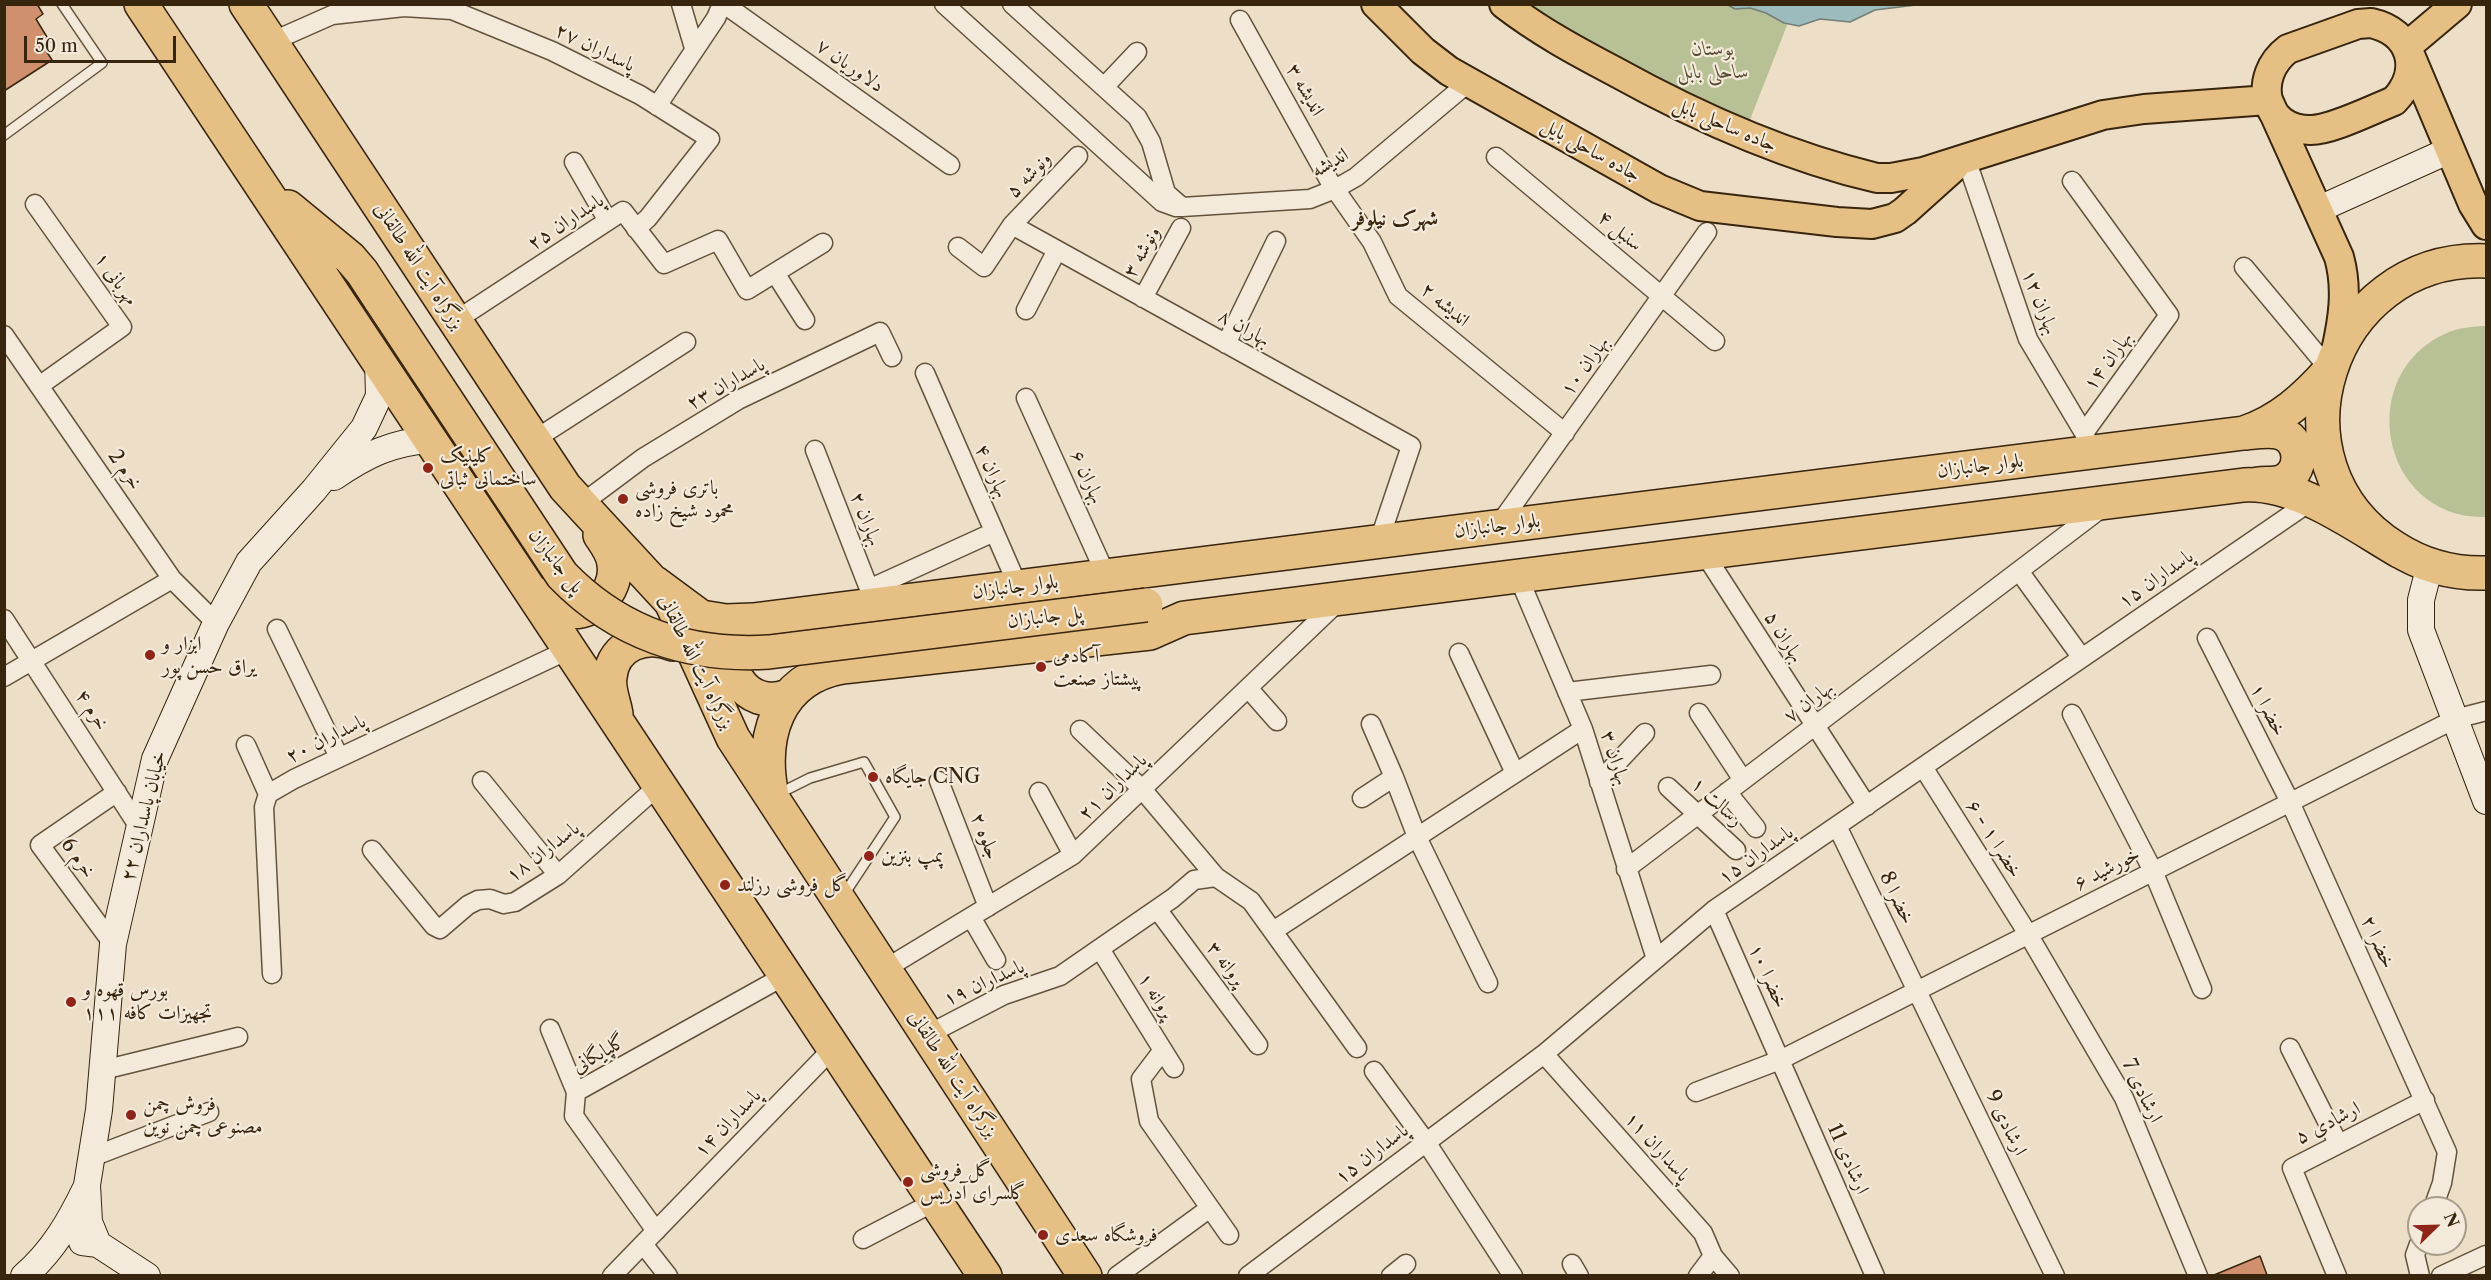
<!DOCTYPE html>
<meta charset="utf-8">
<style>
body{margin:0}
#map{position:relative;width:2491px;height:1280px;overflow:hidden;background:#eddec7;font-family:"Libre Caslon Text",serif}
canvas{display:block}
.frame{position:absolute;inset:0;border:6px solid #37250e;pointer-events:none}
.north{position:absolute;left:2407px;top:1196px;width:60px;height:60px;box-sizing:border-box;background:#f3eadb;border:2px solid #a89b89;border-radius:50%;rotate:67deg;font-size:16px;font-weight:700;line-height:24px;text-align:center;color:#37250e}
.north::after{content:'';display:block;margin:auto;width:21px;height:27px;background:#8f2418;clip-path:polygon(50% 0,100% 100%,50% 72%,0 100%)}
.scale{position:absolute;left:24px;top:36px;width:152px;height:27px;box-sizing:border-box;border:3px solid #37250e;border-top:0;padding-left:8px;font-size:18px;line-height:21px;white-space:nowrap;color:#37250e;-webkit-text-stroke:4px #f3eadb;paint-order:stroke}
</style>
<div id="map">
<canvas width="2491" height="1280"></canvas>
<div class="frame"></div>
<div class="north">N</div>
<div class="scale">50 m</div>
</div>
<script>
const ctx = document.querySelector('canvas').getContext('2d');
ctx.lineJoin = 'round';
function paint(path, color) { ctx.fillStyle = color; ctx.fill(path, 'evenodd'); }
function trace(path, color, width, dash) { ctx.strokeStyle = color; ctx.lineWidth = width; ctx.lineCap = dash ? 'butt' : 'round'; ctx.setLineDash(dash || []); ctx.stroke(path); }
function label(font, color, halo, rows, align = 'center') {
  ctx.font = font + ' "Libre Caslon Text",Amiri,serif'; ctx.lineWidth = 4.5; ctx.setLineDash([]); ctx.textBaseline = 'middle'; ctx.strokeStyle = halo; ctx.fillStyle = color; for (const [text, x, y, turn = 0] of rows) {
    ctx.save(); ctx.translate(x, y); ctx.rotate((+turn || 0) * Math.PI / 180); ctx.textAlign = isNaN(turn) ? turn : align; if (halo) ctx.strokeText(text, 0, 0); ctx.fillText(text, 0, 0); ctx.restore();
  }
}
paint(new Path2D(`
 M1504 5H1795L1744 135Z
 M2481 326H2486V517C2380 520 2352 372 2449 332 2459 328 2471 327 2481 326Z`), '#b8c196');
const water = new Path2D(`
 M1728 5H1916L1875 10 1850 22 1820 19 1799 26 1784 23 1766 13 1750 8 1735 9Z`);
paint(water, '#9bbbbd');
trace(water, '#737f77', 1.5);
const building = new Path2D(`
 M4 4H37L43 14 36 19 50 42 43 46 52 60 4 91Z
 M2260 1256 2267 1275H2214Z`);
paint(building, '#d0906d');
trace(building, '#37250e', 1.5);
const lane = new Path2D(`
 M4 135 102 63 62 4
 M778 794 810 778 864 762 895 817 843 896`);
const street = new Path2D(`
 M681 4 694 48
 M724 4 950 165
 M944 4 1162 202 1176 207H1182L1166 193 1151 142 1137 117 1012 4
 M1240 20 1330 182 1372 242 1398 296 1565 433
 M271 42 332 15 404 7 452 10 552 51 640 95 710 139 648 218 636 229
 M1104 87 1137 52
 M657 106 716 18 722 4
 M1496 157 1715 341
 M1966 159 2028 339 2084 433 2092 452
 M574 162 608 221
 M2072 181 2169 315 2084 433
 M35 204 122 327 39 386
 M1182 207 1310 199 1335 189 1356 177 1469 82
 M1012 225 1078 156
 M958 247 984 267 1012 225 1411 446 1379 541
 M2244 267 2330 370
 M775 273 805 320
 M1143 298 1181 228
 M1026 310 1057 250
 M455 321 623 211 664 264 718 240 747 290 823 243
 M4 335 172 579 216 623
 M1226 344 1276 241
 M925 373 1018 586
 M1026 398 1106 575
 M534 440 686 342
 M815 450 875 604
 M580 505 643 458 738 400 880 332 892 357
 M1498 526 1707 232
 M1704 553 1867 806
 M2019 571 2082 658
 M1518 576 1583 729 1656 959
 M869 589 994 532
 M4 619 139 827
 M277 629 339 757
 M2207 638 2290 802 2447 1152 2442 1183 2433 1208
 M1459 653 1515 773
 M4 677 172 579
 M1248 688 1277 721
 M1567 692 1711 675
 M1699 713 1743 780
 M2072 714 2153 871 2202 989
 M1371 724 1394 777
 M1080 730 1142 789 1216 877
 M246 745 268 794
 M1923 767 2028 934 2124 1098 2198 1276
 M482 781 558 875
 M939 781 988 907
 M1599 782 1645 733
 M1668 787 1736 850
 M1039 792 1073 855
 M1727 792 1756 828
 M1362 798 1394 777 1417 837 1488 983
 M1837 826 2055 1276
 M372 850 434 926 440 929 468 905 478 900 490 899 504 904 515 902 558 875 648 795 663 788
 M1626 869 2103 507
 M1157 909 1258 1045
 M1714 910 1875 1276
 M971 917 996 960
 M1273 931 1583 729
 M113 944 40 845 117 792
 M1100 949 1174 1068
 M885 969 1073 855 1340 600
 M272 974 264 807 268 794 294 779 568 650
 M550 1029 576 1092
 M927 1035 1004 995 1060 976 1173 898 1194 880 1216 877 1251 901 1357 1048
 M2290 1048 2338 1143
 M1163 1050 1141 1079 1149 1121 1229 1235
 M1544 1054 1703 1233 1713 1256 1698 1276
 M103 1070 238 1037
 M1374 1071 1426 1142 1513 1276
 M1696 1092 1780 1060 2455 719 2486 711
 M92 1157 209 1112
 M656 1231 574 1116 576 1092 786 975
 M863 1239 936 1201
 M643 1244 668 1276
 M2419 1244 2415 1255 2420 1276
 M1713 1256 1730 1276
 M1572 1264 1579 1276
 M612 1276 834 1047
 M1117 1276 1210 1208
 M1248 1276 1544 1054 1714 910 2311 501
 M1391 1276 1406 1264
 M2337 1276 2292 1168 2425 1100
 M2441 1276 2486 1255`);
const secondary = new Path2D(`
 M2317 210 2450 150
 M334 477C366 455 392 442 431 440
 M2430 565 2421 600V630L2486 801
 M82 1242 98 1244 147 1276
 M98 1244 89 1222 87 1185 99 1110 113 944 155 759 216 623 249 562 314 490 364 428 379 396 378 360
 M24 1276C53 1251 70 1221 86 1188`);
const primary = new Path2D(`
 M1376 4 1423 51 1449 71 1659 189 1700 206 1837 222 1872 224 1895 218 1905 211 1954 167
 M1504 4C1539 31 1576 51 1614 71 1697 117 1784 156 1877 178H1891L1923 172 2103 115 2144 109 2268 100 2339 257C2348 289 2343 320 2336 351
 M2371 23C2412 32 2423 71 2394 101 2373 109 2332 130 2311 130 2263 131 2252 76 2288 49L2358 24Z
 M2406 47 2457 4
 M2410 55 2473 204 2486 225`);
const highway = new Path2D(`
 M141 4 985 1276
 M246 4 565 487 671 602 733 738 1085 1276
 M288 207 350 258 362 272 381 301
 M2486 261C2328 255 2260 463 2395 548 2423 566 2454 574 2486 573
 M2246 433C2256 432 2268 430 2278 432 2303 438 2305 473 2281 482 2274 484 2265 483 2258 484
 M655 583 701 617 726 621 753 620 2244 433C2280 421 2305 398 2330 370
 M534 593C542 600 550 607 561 610 590 619 618 593 614 564 613 553 606 544 600 535
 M742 628C713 661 746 713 788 696
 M616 714C614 702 608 689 610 677 613 644 646 633 673 644
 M772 796C760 738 776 679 842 667L1150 633 1184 618 2244 485C2298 482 2356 526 2401 552`);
trace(lane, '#64533c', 12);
trace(street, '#64533c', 21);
trace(secondary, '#37250e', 28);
trace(primary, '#37250e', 32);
trace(highway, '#37250e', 36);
trace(lane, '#f3eadb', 9);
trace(street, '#f3eadb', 18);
trace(secondary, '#f3eadb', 26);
trace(primary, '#e6bf84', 28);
trace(highway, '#e6bf84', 33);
const highwayBridge = new Path2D(`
 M381 301 562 575C618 633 689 657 769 652L1146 605`);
trace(highwayBridge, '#37250e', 36, []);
trace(highwayBridge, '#e6bf84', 33);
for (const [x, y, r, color] of [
 [428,468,6,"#8f2418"],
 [623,499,6,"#8f2418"],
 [150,655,6,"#8f2418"],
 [1041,667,6,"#8f2418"],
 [873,777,6,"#8f2418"],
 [869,856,6,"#8f2418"],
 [725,885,6,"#8f2418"],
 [71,1002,6,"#8f2418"],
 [131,1115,6,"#8f2418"],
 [908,1182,6,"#8f2418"],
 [1043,1235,6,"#8f2418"]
]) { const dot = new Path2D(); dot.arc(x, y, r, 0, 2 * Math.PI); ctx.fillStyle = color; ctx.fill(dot); trace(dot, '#f3eadb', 2); }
label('20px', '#37250e', '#f3eadb', [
 ["پاسداران ۲۷",595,48,26],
 ["دلاوریان ۷",850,66,35],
 ["اندیشه ۳",1305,90,61],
 ["جاده ساحلی بابل",1725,125,23],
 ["جاده ساحلی بایل",1591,150,29],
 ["اندیشه",1330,163,-30],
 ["ونوشه ۵",1029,175,-46],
 ["پاسداران ۲۵",566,222,-33],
 ["سنبل ۴",1620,231,40],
 ["ونوشه ۳",1142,252,-61],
 ["بزرگراه آیت الله طالقانی",419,266,57],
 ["مهربانی ۱",116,279,55],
 ["بهاران ۱۲",2040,302,69],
 ["اندیشه ۲",1445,305,40],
 ["بهاران ۸",1244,328,29],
 ["بهاران ۱۴",2108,361,-54],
 ["بهاران ۱۰",1585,366,-55],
 ["پاسداران ۲۳",726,384,-29],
 ["بلوار جانبازان",1980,466,-7],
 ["خرم 2",125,470,55],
 ["بهاران ۴",992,471,66],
 ["بهاران ۶",1087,477,66],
 ["بهاران ۲",866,519,69],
 ["بلوار جانبازان",1497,526,-7],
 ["پل جانبازان",556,561,52],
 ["پاسداران ۱۵",2156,579,-35],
 ["بلوار جانبازان",1015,587,-7],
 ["پل جانبازان",1045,617,-7],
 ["بهاران ۵",1784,637,58],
 ["بزرگراه آیت الله طالقانی",696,662,64],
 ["بهاران ۷",1809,702,-37],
 ["خرم ۴",92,710,57],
 ["خضرا ۱",2268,710,63],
 ["پاسداران ۲۰",326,739,-26],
 ["بهاران ۳",1615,758,73],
 ["پاسداران ۲۱",1113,787,-44],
 ["رسالت ۱",1717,802,43],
 ["خیابان پاسداران ۲۲",144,816,-76],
 ["جلوه ۲",985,836,69],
 ["خضرا ۱ - ۶",1994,839,58],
 ["پاسداران ۱۸",543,852,-37],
 ["پاسداران ۱۵",1756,855,-35],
 ["خرم 6",78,858,54],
 ["خورشید ۶",2107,869,-27],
 ["خضرا 8",1897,898,64],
 ["خضرا ۲",2378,942,66],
 ["پروانه ۳",1226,964,53],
 ["خضرا ۱۰",1768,976,66],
 ["پاسداران ۱۹",984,983,-24],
 ["پروانه ۱",1156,996,58],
 ["گلپایگانی",599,1054,-30],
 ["بزرگراه آیت الله طالقانی",953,1074,57],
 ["ارشادی 7",2142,1091,64],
 ["پاسداران ۱۴",728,1123,-46],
 ["ارشادی 9",2006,1123,64],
 ["ارشادی ۵",2328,1123,-27],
 ["پاسداران ١١",1657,1147,48],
 ["پاسداران ۱۵",1372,1154,-37],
 ["ارشادی 11",1848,1159,66]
]);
label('italic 20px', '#574c30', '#f3eadb', [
 ["بوستان",1713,49],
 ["ساحلی بابل",1713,72]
]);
label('20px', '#37250e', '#f3eadb', [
 ["کلینیک",440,456],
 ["ساختمانی ثباتی",440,479],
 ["باتری فروشی",635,488],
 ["محمود شیخ زاده",635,511],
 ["ابزار و",162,644],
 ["یراق حسن پور",162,667],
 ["آکادمی",1053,656],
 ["پیشتاز صنعت",1053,679],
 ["جایگاه CNG",885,777],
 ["پمپ بنزین",881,856],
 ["گل فروشی رزلند",737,885],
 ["بورس قهوه و",83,990],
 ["تجهیزات کافه ۱۱۱",83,1013],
 ["فروش چمن",143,1104],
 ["مصنوعی چمن نوین",143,1127],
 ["گل فروشی",920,1170],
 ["گلسرای آدریس",920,1193],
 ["فروشگاه سعدی",1055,1235]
], 'left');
label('bold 21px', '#37250e', '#f3eadb', [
 ["شهرک نیلوفر",1395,219]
]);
</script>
